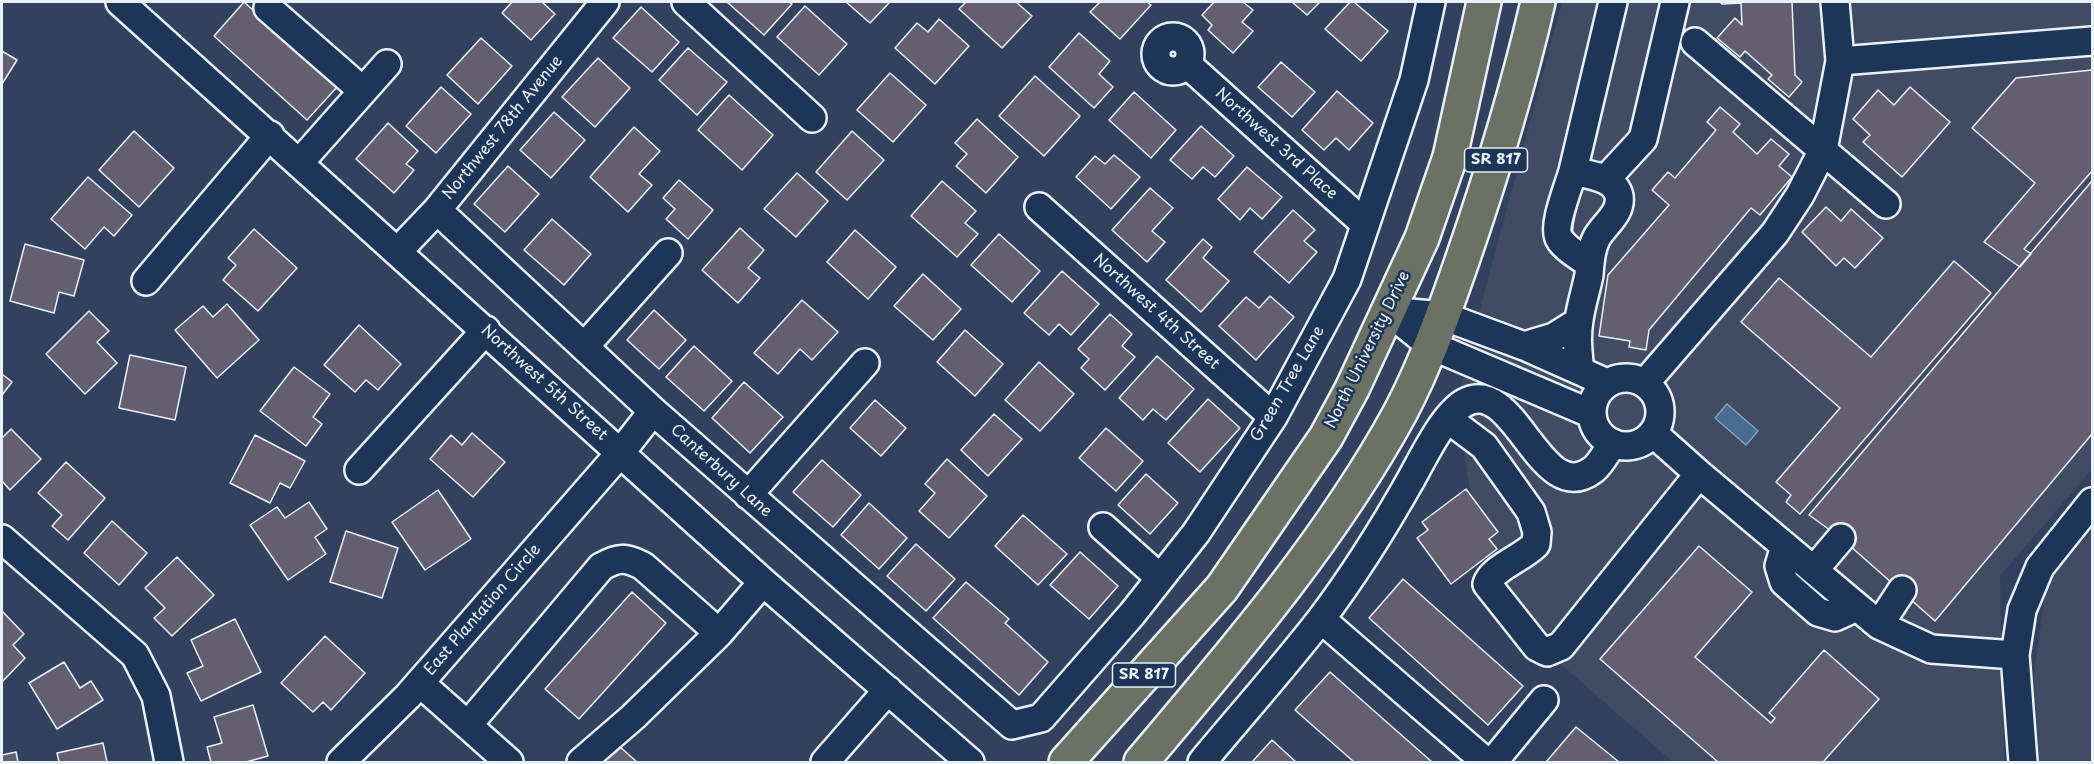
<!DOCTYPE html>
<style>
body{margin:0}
#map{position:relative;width:2094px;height:764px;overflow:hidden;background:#32425e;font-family:"Playpen Sans",sans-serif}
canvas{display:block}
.frame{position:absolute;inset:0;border:3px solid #e8f1f8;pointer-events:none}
</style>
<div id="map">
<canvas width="2094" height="764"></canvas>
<div class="frame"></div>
</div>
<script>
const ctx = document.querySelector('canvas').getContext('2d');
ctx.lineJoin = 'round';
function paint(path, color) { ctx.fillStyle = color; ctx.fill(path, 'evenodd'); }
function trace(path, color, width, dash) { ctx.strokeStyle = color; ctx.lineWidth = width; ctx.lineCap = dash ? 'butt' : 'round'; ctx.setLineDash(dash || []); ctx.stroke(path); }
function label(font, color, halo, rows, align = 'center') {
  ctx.font = font + ' "Playpen Sans",sans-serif'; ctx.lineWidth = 5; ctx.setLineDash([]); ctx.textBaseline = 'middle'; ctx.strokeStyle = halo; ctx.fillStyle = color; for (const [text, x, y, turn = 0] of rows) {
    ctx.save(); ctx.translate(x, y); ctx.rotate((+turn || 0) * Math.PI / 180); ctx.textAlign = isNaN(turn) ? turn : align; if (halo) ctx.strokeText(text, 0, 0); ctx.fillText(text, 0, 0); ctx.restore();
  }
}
paint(new Path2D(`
 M1562 2H2092V469L2000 576 2004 762H1673L1486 599 1457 404 1475 328Z
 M2092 531V762H2039L2034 675 2046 584Z`), '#414b63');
const water = new Path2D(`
 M1727 404 1758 431 1746 445 1715 418Z`);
paint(water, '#496b90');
trace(water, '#89a1ba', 1.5);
const building = new Path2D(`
 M244 2 338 86 307 120 214 36Z
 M512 2H542L555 14 531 40 502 13Z
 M727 2H789L792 4 764 35Z
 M846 2H890L870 23Z
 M966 2H1016L1032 16 1002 48 959 9Z
 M1100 2H1147L1151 5 1120 39 1090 12Z
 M1214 2H1243L1253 10 1242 22 1253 31 1233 53 1208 30 1212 25 1202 15Z
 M1292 2H1320L1307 15Z
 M1350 2H1354L1388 31 1361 61 1325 29Z
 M1720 2H1792L1795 75 1802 82 1789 97 1768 79 1772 75 1745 51 1740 57 1717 38 1735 18 1742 25 1741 3 1722 4Z
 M805 6 847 44 819 75 777 37Z
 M641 7 679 42 652 72 613 38Z
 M939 19 969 46 935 84 895 48 917 23 928 32Z
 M1079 33 1110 61 1099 74 1113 87 1094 108 1049 67Z
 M481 38 512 66 478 104 447 75Z
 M688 48 727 82 697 115 659 80Z
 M2 51 17 60 2 84Z
 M598 58 630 88 595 127 562 97Z
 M1281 62 1315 92 1292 117 1258 87Z
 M2092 70V171L2024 249 2031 254 2020 267 1984 242 2035 183 1972 128 2016 78Z
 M890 73 926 105 893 142 857 110Z
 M1035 76 1080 116 1044 156 999 116Z
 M441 87 471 114 436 153 406 126Z
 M1910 87 1950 122 1902 177 1863 142 1870 135 1853 119 1878 90 1894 105Z
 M1337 91 1373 123 1349 150 1336 138 1324 150 1302 130Z
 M1134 92 1176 130 1151 158 1109 120Z
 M729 95 773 135 742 170 698 130Z
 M1720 107 1740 124 1733 132 1757 154 1771 139 1789 154 1779 166 1792 177 1760 215 1751 208 1649 330 1646 350 1629 347 1630 341 1599 336 1608 275 1669 205 1652 190 1668 172 1675 178 1716 130 1707 122Z
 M554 112 585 140 551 178 520 150Z
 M977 119 1018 157 986 193 956 166 967 154 955 143Z
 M388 123 418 151 406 164 414 170 394 193 356 159Z
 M1201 126 1234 156 1215 177 1203 167 1192 179 1170 160Z
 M634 127 660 151 639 174 652 185 628 212 590 177Z
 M134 131 174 168 139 207 99 170Z
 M852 131 884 160 847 200 816 172Z
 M1114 155 1140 177 1111 209 1076 177 1095 156 1105 164Z
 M508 166 539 194 505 232 474 204Z
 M1247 167 1282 197 1262 219 1250 208 1240 220 1218 199Z
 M797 173 828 201 796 237 764 209Z
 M88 177 132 215 114 236 104 227 85 249 51 219Z
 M679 180 713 210 688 239 666 219 675 209 663 198Z
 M942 181 976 211 965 223 978 234 957 257 911 216Z
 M2092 181V434L1935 621 1841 538 1809 515Z
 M1150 188 1173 208 1152 231 1165 242 1147 262 1112 230Z
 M1826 207 1841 221 1851 209 1883 238 1855 268 1844 258 1836 266 1802 232Z
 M1293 210 1315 230 1304 241 1317 252 1289 283 1254 252Z
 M552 219 591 254 564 285 524 250Z
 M740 228 764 250 748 268 760 278 738 303 702 270Z
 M254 229 297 268 258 311 223 280 236 265 228 258Z
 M855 230 896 267 868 299 827 262Z
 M999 234 1040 271 1012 302 971 265Z
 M1203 239 1212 247 1203 258 1229 281 1201 312 1166 280Z
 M25 244 84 260 74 296 59 292 54 313 10 301Z
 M1954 261 1991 293 1800 514 1786 502 1791 495 1776 482 1840 408 1741 322 1779 278 1871 357Z
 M1062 271 1099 304 1071 335 1059 324 1049 335 1024 313Z
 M923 274 961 309 933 340 894 306Z
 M1270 296 1294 317 1256 360 1219 326 1246 297 1259 308Z
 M802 300 838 332 812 360 800 349 778 374 754 353Z
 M227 304 259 340 217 378 175 330 203 306 213 317Z
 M654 310 686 340 659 369 627 340Z
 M89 311 109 331 97 342 117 363 85 394 46 354Z
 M1110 314 1132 334 1122 346 1135 357 1105 390 1081 368 1089 359 1078 349Z
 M359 325 401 364 378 390 366 380 355 392 324 365Z
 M965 330 1003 364 975 396 937 362Z
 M694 346 732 381 704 411 666 377Z
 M130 355 186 367 175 420 119 408Z
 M1157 356 1194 389 1166 420 1153 409 1143 420 1119 398Z
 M1039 362 1074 394 1040 431 1005 400Z
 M294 367 330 394 313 417 322 424 306 446 260 411Z
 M2 374 12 382 2 395Z
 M744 382 783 417 750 453 712 418Z
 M1208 399 1240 428 1200 472 1168 443Z
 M875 400 906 428 881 456 850 428Z
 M994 414 1022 439 988 476 961 450Z
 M1106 428 1143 461 1116 491 1079 458Z
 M11 429 41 459 10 490 2 481V438Z
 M472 433 505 462 473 497 430 459 451 435 462 445Z
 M255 435 305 461 290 488 280 483 270 503 230 483Z
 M947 459 987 496 949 538 919 511 935 493 925 484Z
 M822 460 861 495 833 527 793 492Z
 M66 462 105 498 68 540 52 526 62 515 38 493Z
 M1146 474 1178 503 1150 534 1118 505Z
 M1466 489 1498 532 1489 539 1497 549 1451 584 1417 538 1428 530 1422 522Z
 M438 490 471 539 425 570 392 522Z
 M309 502 327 529 315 537 326 554 288 580 250 525 277 507 285 518Z
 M869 503 907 538 879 569 841 535Z
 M1023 515 1067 554 1038 585 995 546Z
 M112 521 147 553 119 585 84 553Z
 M346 531 398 548 382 598 330 582Z
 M916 544 955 579 926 611 887 576Z
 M1699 546 1752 592 1695 657 1771 723 1775 718 1769 713 1824 650 1879 699 1823 762H1718L1600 659Z
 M1080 552 1118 586 1089 619 1050 585Z
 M177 557 214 595 172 636 154 618 165 608 145 588Z
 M1403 579 1523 686 1488 725 1369 618Z
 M966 582 1009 619 1005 623 1048 662 1019 695 933 618Z
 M632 592 666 623 579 719 545 689Z
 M2 611 24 634 13 645 25 658 2 682Z
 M235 619 261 672 201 701 187 673 203 666 191 640Z
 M325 636 365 673 331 710 323 702 313 712 281 683Z
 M64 662 80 688 91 681 103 700 57 729 29 683Z
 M1330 672 1432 762H1354L1295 710Z
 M253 705 268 756 246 762H211L207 747 222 743 214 717Z
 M1576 727 1619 762H1546Z
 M1272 740 1296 762H1252Z
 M103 743 107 762H59L57 753Z
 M619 746 637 762H604Z
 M16 752 18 762H2V755Z`);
paint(building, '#635f70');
trace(building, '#e8f1f8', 1.5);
const minor = new Path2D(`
 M120 2 763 582 970 762
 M686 2 812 118
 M268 8 363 91
 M1156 54a17 17 0 1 1 34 0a17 17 0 1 1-34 0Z
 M1695 42 1886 204
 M1840 61 2092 41
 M1187 64 1365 224
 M300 162 387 64
 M1573 171 1613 2
 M1606 179 1643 139 1675 2
 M1039 207 1273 417
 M437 210 653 411 1012 725 1041 718 1132 614 1196 533 1273 417 1347 279 1414 80 1431 2
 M397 252 437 210 605 2
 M146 281 270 135
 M1388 311 1443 316 1524 346 1607 383
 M1388 311 1430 345 1592 414
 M1524 346 1554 337 1578 322
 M584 347 668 253
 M1580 371C1578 354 1576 337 1579 320 1581 305 1586 290 1589 275 1590 263 1590 251 1596 239 1603 225 1622 214 1619 196 1615 177 1589 175 1573 171 1569 186 1551 228 1560 240 1567 250 1580 257 1590 264
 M1592 412a34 34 0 1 1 68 0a34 34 0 1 1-68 0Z
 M1645 383 1775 233 1800 195 1823 150 1840 61 1835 2
 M1448 419 1484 446 1531 512 1537 532 1536 544C1523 558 1492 568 1487 584L1537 647 1547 652 1561 646 1699 474
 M1653 433 1699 474 1879 625 1931 649 2015 655
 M359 470 486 330
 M748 495 865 363
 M1103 527 1160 578
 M2 539 135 655 156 696 169 762
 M1785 546 1779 566 1784 582 1818 612 1835 617 1857 607
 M1814 570 1841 538
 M1321 619 1486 762
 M1879 625 1902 590
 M420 683 509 762
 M468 725 601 567C618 557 625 557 643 566L719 633
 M341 762 408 696 621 452 653 411
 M581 762 633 717 719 633 763 582
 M825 762 888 690
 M1202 762C1241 715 1283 668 1321 619 1354 575 1383 529 1410 481 1422 460 1443 415 1464 403 1516 374 1540 511 1594 469 1602 462 1607 451 1613 443
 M1493 762 1544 700
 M2023 762 2015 655 2022 610 2040 567 2092 502`);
const major = new Path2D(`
 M1066 762 1222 588 1326 437 1352 389 1422 238 1450 157 1484 2
 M1141 762C1234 652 1330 541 1400 413 1426 364 1445 310 1463 258 1492 174 1518 88 1538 2`);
trace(minor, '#e8f1f8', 32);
trace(major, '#e8f1f8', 38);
trace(minor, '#1d3557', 27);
trace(major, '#6b7165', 33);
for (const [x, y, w] of [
 [1496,160,63],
 [1144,675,63]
]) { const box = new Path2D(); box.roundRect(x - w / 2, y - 12, w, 24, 4.5); ctx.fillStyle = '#1d3557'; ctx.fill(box); trace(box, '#e8f1f8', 1.5); }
label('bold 15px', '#e8f1f8', null, [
 ["SR 817",1496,160],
 ["SR 817",1144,675]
]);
label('16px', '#e8f1f8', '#1d3557', [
 ["Northwest 78th Avenue",503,128,-51],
 ["Northwest 3rd Place",1276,144,42],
 ["Northwest 4th Street",1156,312,42],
 ["North University Drive",1368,350,-64],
 ["Northwest 5th Street",544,383,42],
 ["Green Tree Lane",1288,384,-60],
 ["Canterbury Lane",721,471,42],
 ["East Plantation Circle",483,610,-49]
]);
</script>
